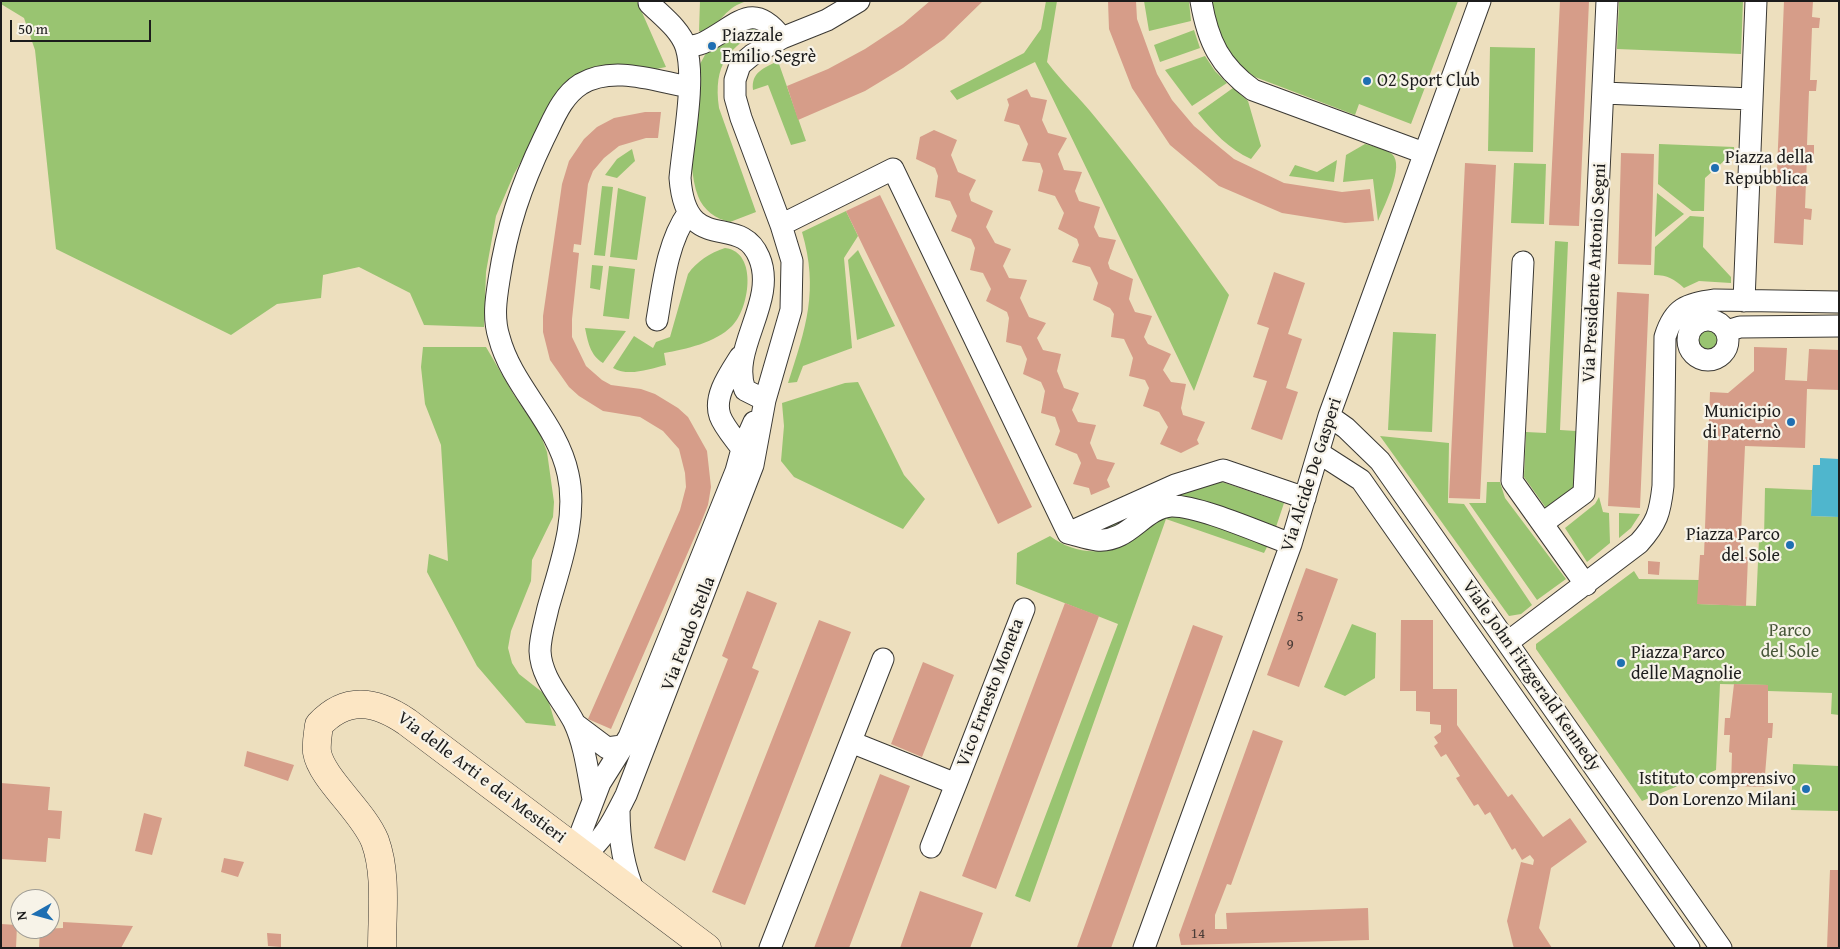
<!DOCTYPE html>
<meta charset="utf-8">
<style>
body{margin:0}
#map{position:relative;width:1840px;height:949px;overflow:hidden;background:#eddfbe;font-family:"Gentium Book Plus",serif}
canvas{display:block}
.frame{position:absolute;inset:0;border:2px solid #1c1c1c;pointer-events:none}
.north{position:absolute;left:10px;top:889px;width:50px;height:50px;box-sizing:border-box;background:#f7f3e8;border:1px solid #9f9d96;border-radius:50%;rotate:263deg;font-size:14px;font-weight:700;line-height:20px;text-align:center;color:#1c1c1c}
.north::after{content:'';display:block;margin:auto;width:18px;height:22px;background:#1f6fb2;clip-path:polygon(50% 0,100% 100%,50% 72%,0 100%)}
.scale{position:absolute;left:10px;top:20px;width:141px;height:22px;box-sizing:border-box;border:2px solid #1c1c1c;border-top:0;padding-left:6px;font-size:15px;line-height:18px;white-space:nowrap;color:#1c1c1c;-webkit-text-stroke:4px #f7f3e8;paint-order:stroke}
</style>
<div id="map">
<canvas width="1840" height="949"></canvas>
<div class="frame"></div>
<div class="north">N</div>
<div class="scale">50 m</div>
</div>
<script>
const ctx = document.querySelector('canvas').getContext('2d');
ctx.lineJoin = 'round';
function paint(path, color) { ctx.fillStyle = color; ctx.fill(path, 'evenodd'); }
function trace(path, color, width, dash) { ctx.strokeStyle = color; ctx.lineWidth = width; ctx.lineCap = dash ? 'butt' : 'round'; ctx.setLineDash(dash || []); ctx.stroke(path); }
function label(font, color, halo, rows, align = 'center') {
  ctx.font = font + ' "Gentium Book Plus",serif'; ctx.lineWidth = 4.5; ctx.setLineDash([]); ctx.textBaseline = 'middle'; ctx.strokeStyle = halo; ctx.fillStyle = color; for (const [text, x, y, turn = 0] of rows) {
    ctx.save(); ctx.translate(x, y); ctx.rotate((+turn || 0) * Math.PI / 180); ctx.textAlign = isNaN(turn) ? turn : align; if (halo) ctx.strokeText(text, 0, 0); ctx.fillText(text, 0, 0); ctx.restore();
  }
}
paint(new Path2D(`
 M1 1H637L666 67 562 88 514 174 496 216 486 272 484 327 424 325 410 293 359 267 323 275 321 298 277 304 231 335 56 249 35 50 24 18 1 4Z
 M700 1H748C725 6 722 24 703 32L699 31Z
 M1046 1H1057L1047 62C1062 82 1080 98 1095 117 1142 174 1186 234 1229 295L1194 391 1035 62 957 100 950 91 1024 53 1041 29Z
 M1144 1H1189L1191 21 1149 31Z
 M1210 1H1458L1411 124 1359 104 1355 115 1255 77C1223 56 1218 37 1210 1Z
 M1619 1H1743L1741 54 1617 49Z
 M743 22 765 27C728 48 713 64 719 108L756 212 730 222C716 219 703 210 698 196 685 161 694 101 700 64L706 53Z
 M1194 30 1200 48 1160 62 1154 45Z
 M1490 47 1535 48 1533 152 1488 151Z
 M1205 56 1215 71 1227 83 1192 106 1165 70Z
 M778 61 806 141 791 145 768 85 753 90C751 72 764 68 778 61Z
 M1233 88 1248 101 1261 146 1251 159C1229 149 1213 132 1198 113Z
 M1365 144C1373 146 1386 149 1392 154 1405 166 1384 206 1378 221L1373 179 1343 182 1346 155Z
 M1659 144 1734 147V152L1705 178 1704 211H1692L1658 184Z
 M632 149 635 161 617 178 605 175 617 159Z
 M1337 160 1334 182 1289 176 1295 165 1317 172Z
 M1514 163 1546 164 1544 224 1511 223Z
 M602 186 613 187 605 256 594 255Z
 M618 188 646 197 637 260 610 257Z
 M1657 193 1684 214 1655 237Z
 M846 211 858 236 844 258 852 348 803 366 797 382 788 383C806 328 819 290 802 232Z
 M1690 216 1704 217 1703 247 1731 277V283L1699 281 1684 288C1674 279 1668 275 1654 275L1655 247Z
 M1555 241 1568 242 1560 430 1576 431 1573 489 1546 508 1524 477 1526 432 1546 433Z
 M725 248C759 252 749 310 732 326 715 343 686 349 664 353L666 365C649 369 629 377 613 368L634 336 653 348 656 342 670 337 688 274C697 261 710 253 725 248Z
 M858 250 895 326 857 340 848 260Z
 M592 265 603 266 600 290 590 288Z
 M609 266 635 269 629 319 603 316Z
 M585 328 626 331 603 363C590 355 588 342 585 328Z
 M1697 340a12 12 0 1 1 24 0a12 12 0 1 1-24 0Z
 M1393 332 1436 334 1432 432 1388 430Z
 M423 347H486L514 395 540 433 547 452 554 502 553 517 532 560 531 581 511 631 508 648 512 663 519 674 547 696 556 726 526 723 477 666 427 572 429 554 448 561 441 445 425 404 421 367Z
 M858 382 904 475 925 499 903 529 794 477 781 461 784 426 782 403 845 383Z
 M1380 436 1449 443 1448 503 1464 504 1532 605 1521 614 1509 616Z
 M1208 481 1222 482 1284 503 1275 530 1204 506 1109 532 1098 533 1111 518Z
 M1487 482H1500L1505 498 1566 579 1537 600 1469 503H1486Z
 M1765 488 1812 490 1811 516 1839 517V715L1831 714 1832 693 1768 691V685L1720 684 1716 770 1642 801 1536 649V644L1634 571 1639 579 1699 580 1698 604 1756 606 1759 539H1764Z
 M1599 497 1603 512 1609 513 1610 543 1587 562 1565 528 1595 504Z
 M1175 512 1269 543 1264 553 1166 519 1030 902 1015 896 1118 624 1016 584 1017 553 1050 536C1074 554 1104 557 1129 540 1135 535 1140 528 1147 525 1156 520 1166 516 1175 512Z
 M1619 513 1640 514 1631 528 1619 538Z
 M1352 624 1376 633 1375 678 1345 696 1324 687Z
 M1793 764 1839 766V811L1791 810Z`), '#99c471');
paint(new Path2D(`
 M1820 458 1839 459V517L1811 516 1813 465H1820Z`), '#4fb6cd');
paint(new Path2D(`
 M930 1H983L944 39 903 68 865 91 798 120 787 86 828 69 865 49 903 24Z
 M1108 1H1136L1137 19 1157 74 1172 100 1194 126 1212 141 1234 159 1284 183 1342 192 1370 189 1374 221 1345 223 1282 213 1219 186 1170 145 1132 88 1109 29Z
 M1560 1H1589L1579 226 1549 225Z
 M1784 1H1813L1812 17 1820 18 1819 28H1812L1810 80H1817L1816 91H1809L1807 145H1814V157L1807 156 1805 208 1812 209 1811 220 1804 219 1803 245 1774 243Z
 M1027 89 1031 97 1047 100 1042 120 1048 133 1067 138 1058 154 1064 170 1082 172 1075 191 1079 201 1100 207 1094 227 1099 237 1116 240 1108 263 1110 269 1133 279 1129 299 1135 312 1152 316 1144 337 1148 344 1171 354 1163 370 1171 382 1186 384 1181 408 1183 415 1205 422 1197 440 1199 444 1181 453 1160 444 1168 427 1159 412 1143 406 1149 388 1145 380 1129 376 1133 358 1124 339 1111 337 1114 314 1110 308 1093 300 1098 283 1090 267 1072 262 1079 245 1077 239 1058 229 1064 213 1055 196 1038 191 1043 171 1040 163 1022 161 1028 144 1019 125 1004 121 1009 105 1007 99Z
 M645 112H661L658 138H646L619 146 604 158 593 171 588 184 581 245 574 244 573 252 579 253 572 319V337L586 366 602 380 611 385 641 389 655 394 678 408 688 417 707 451 711 487 708 505 702 520 611 729 588 719 680 510 686 487 685 473 679 449 663 431 640 417 603 411 579 396 569 387 550 360 543 332V316L562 184 569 161 584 139 597 127 614 118Z
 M934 130 957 140 951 155 958 172 976 180 969 194 971 201 993 211 986 227 995 243 1011 249 1003 266 1009 278 1027 280 1020 298 1029 317 1046 323 1037 338 1043 350 1061 354 1057 371 1064 388 1079 393 1072 410 1078 422 1096 425 1090 443 1097 459 1115 463 1107 480 1110 487 1091 495 1089 488 1073 484 1081 463 1077 454 1055 445 1060 431 1055 417 1041 413 1045 391 1041 382 1023 374 1027 359 1021 346 1006 342 1009 318 1007 312 986 301 991 289 983 273 970 270 975 248 971 239 951 231 957 216 950 201 935 197 938 176 935 168 916 159 920 137Z
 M1621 153 1654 154 1651 265 1618 264Z
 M1465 163 1496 165 1480 499 1449 498Z
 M880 195 1032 507 998 524 846 211Z
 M1274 272 1305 283 1288 334 1302 339 1286 388 1298 392 1282 440 1251 429 1267 381 1253 377 1269 328 1257 324Z
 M1617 292 1649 294 1640 508 1608 506Z
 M1754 347 1787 348 1785 380 1807 381 1809 349 1839 350V390L1807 389 1805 448 1745 446 1740 557H1748L1746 606 1697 604 1700 555H1704L1710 392 1728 393 1754 371Z
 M1648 561 1660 562 1659 575 1648 574Z
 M1306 568 1338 579 1299 687 1267 675Z
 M747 591 777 603 752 668 759 671 685 861 654 848 728 659 722 656Z
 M1065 603 1099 616 996 889 962 876Z
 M819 620 851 632 745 905 712 892Z
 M1401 620H1433V689H1457V725L1508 797 1512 794 1543 837 1570 818 1587 842 1551 868 1539 928 1552 948H1514L1513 945 1507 921 1521 862 1533 865 1534 860 1530 855 1522 860 1515 848 1512 850 1490 812 1485 815 1478 804 1474 806 1456 778 1460 776 1446 754 1441 757 1434 746 1438 743 1434 737 1441 732V725L1430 724V712L1416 711V691H1400Z
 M1193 625 1223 636 1111 948H1079L1077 947Z
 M923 662 954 675 922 757 891 744Z
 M1734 684 1768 685V723H1773L1772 738H1768L1764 787 1731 786 1732 753 1729 752 1730 735H1724L1725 718H1730Z
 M1253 730 1283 741 1231 885 1227 884 1215 915V929H1227L1226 913 1368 908 1369 940 1181 945 1179 935Z
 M247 751 294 765 288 781 244 766Z
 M880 774 910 786 849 948H814Z
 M1 783 50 787 48 810 62 811 60 839 48 838 46 862 1 859Z
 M144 813 162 818 152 855 135 851Z
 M224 858 244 862 238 877 221 872Z
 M1830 870H1839V948H1827Z
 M920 891 983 913 970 948H900Z
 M63 922 133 926 121 948H39L40 929 63 928Z
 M1 924 17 925 16 948H1Z
 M267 933 281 934V947L268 946Z`), '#d69d89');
const street = new Path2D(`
 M1201 1C1208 42 1220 66 1253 90L1424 153
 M649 3C662 16 680 29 686 47 696 79 683 143 680 178 686 258 740 211 759 257 778 301 729 349 745 390L765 400
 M686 47C692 46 700 45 705 42 739 24 753 0 782 38
 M1603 93 1752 99
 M781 225 893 169 1068 533C1077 535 1087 539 1097 540 1129 543 1143 508 1171 506 1198 505 1263 534 1291 544
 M1523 262 1512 481 1586 585
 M1744 301 1756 1
 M1688 340a20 20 0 1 1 40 0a20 20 0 1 1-40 0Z
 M657 320C663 285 667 243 688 213
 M1727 331 1740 327 1839 326
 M740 357C730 373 713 396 720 416 724 427 735 439 742 449
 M1329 416 1346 428 1380 461 1721 948
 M1319 453 1361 480 1689 948
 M1543 523 1584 493 1607 1
 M1068 533 1175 485 1223 470 1305 498
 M1508 642 1639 543C1657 523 1660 513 1663 486L1665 337C1674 308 1686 304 1715 300L1839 302
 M575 724 607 748 622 746
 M851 742 956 784 1024 609
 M593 799C588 774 585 745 574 722 562 699 541 678 540 651 540 637 545 622 548 608 560 565 578 518 568 474 557 422 512 387 499 337 493 318 496 299 499 280 507 227 521 186 544 138 554 118 562 96 581 84 613 65 655 81 689 87
 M619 810C619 840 623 866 635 894
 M931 847 956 784
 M575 848 600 783 629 737 736 471 742 449 754 422
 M584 855C605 839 614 818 626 795L753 465 765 400 791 310 792 261 781 225 741 118 735 97V80L740 65 752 55 782 38 827 20 859 1
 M770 948 883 659
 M1144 948 1291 544 1329 416 1480 1`);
const secondary = new Path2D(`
 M382 948C382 913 387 874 375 841 363 811 321 778 317 752 316 742 318 734 319 725 347 695 376 701 407 722L707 948`);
trace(street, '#3b3934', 23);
trace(secondary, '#3b3934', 29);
trace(street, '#fff', 21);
trace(secondary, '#fce6c4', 28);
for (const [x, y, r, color] of [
 [712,46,5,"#1f6fb2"],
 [1367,81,5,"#1f6fb2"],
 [1715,168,5,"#1f6fb2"],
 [1791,422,5,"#1f6fb2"],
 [1790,545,5,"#1f6fb2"],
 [1621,663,5,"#1f6fb2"],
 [1806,789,5,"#1f6fb2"]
]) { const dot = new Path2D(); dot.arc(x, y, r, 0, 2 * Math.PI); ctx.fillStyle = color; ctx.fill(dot); trace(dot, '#f7f3e8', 2); }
label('15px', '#4a3c37', null, [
 ["5",1300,617],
 ["9",1290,645],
 ["14",1198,934]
]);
label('18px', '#1c1c1c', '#f7f3e8', [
 ["Piazzale",722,36],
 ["Emilio Segrè",722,57],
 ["O2 Sport Club",1377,81],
 ["Piazza della",1725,158],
 ["Repubblica",1725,179],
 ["Municipio",1781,412,"right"],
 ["di Paternò",1781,433,"right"],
 ["Piazza Parco",1780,535,"right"],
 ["del Sole",1780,556,"right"],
 ["Piazza Parco",1631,653],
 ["delle Magnolie",1631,674],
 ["Istituto comprensivo",1796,779,"right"],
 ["Don Lorenzo Milani",1796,800,"right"]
], 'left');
label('18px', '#1c1c1c', '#f7f3e8', [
 ["Via Presidente Antonio Segni",1595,273,-87],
 ["Via Alcide De Gasperi",1312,475,-72],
 ["Via Feudo Stella",689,634,-69],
 ["Viale John Fitzgerald Kennedy",1531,676,55],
 ["Vico Ernesto Moneta",991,693,-69],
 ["Via delle Arti e dei Mestieri",481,778,37]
]);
label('18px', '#48573a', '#f7f3e8', [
 ["Parco",1790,631],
 ["del Sole",1790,652]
]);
</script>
